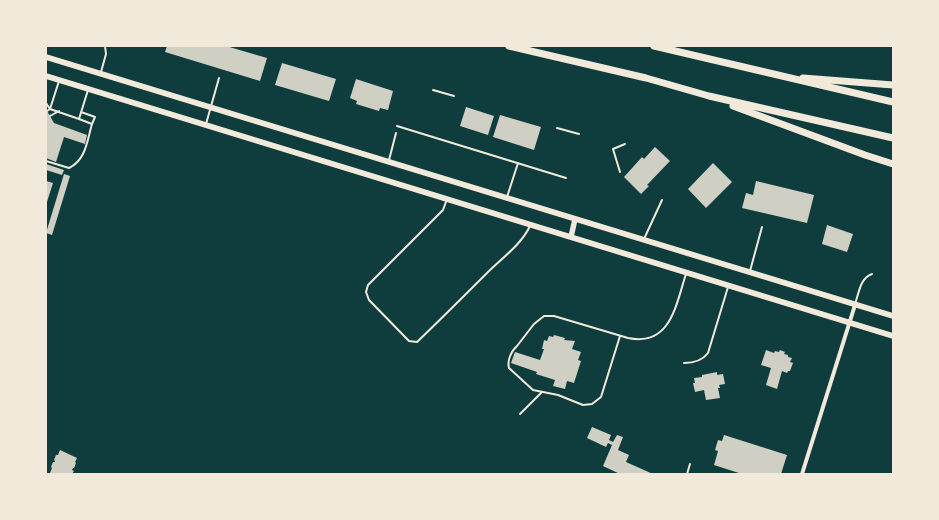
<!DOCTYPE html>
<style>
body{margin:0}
#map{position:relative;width:939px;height:520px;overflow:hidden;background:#0f3d3e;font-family:"Source Serif 4",serif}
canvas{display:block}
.frame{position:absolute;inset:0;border:47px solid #f1e9da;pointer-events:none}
</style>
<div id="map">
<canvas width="939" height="520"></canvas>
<div class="frame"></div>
</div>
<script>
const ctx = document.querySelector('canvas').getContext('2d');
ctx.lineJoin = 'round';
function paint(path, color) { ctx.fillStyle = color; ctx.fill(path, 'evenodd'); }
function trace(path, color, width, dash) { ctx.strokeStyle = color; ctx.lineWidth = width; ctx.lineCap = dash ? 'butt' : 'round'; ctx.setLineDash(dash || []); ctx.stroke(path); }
paint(new Path2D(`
 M167 46H226L267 58 260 81 165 52Z
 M282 63 336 79 329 101 275 85Z
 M356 79 393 91 388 110 380 108 379 111 356 104 357 101 350 98Z
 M466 107 494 116 488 135 460 126Z
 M46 109 54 123 87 135 85 144 64 137 56 162 46 158 47 127Z
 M500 115 541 127 534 150 493 137Z
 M655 147 670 161 647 185 649 186 641 194 624 177 642 157 644 159Z
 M713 163 732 182 706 208 688 189Z
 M46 164 64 170 62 175 46 170Z
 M64 174 70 176 52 235 46 233Z
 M46 181 53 183 46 205Z
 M756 181 814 195 807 223 742 208 746 193 753 195Z
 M827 225 853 234 847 252 822 244Z
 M554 335 565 338 564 340 575 341 572 349 581 352 578 360 581 361 574 383 567 381 565 389 553 386 555 380 536 374 537 372 511 363 515 352 540 360 544 349H542L544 340 547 341 549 336 553 337Z
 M766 350 774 353 775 351 779 352 780 350 785 352 784 354 788 355V357L792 358 790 362 793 363 790 371H788L787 373 782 371 777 389 766 385 771 368 761 365Z
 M717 372V375L723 374 725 384 719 385 720 388H718L720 398 706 400 704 390 695 392 693 383H695L694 378 702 377V375Z
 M592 427 611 435 609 440 613 442 617 435 623 437 618 450 629 455 626 462 653 474H620L603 466 612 445 608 443 606 447 587 438Z
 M724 435 787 455 781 474H742L714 465 718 451 715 450 718 440 722 441Z
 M60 450 77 458 75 462 76 463 74 468H73L72 470 74 471 72 474H53L50 473 52 468 51 467 53 462H55V461L54 460 56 455H58Z`), '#cfcfc3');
trace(new Path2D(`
 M101 72 106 54 105 46
 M59 81 50 109 79 119
 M433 90 454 96
 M46 103 50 109 47 111
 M81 112 95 117 92 124
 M50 116 59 111
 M206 124 219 78
 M397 126 566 178
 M557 128 579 134
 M389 160 396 133
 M46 161 69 168C86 160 87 141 92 124L79 119 88 90
 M620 172 613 149 625 144
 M507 197 518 163
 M447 199 443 210 368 285 366 292 369 300 409 341 417 342C441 319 464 296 487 273 502 258 521 245 530 226
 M644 239 662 200
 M750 271 762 227
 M855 304C859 293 860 278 872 274
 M620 336 601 397 592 404 583 405 558 395 533 390 509 368C507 361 511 351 517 346L534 324 544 316H554L628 338C671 347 676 304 686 274
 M684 363C694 363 702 361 708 353L728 287
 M520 414 541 393
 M46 438V437
 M687 474 690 464`), '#f1e9da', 2);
trace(new Path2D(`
 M802 474 855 305`), '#f1e9da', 4);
trace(new Path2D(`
 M46 57 893 316
 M46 76 893 336
 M571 237 575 219`), '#f1e9da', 5.5);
trace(new Path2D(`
 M509 46 646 78 709 96 893 138
 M654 46 893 102
 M803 78 893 85
 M733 106 865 155 893 164`), '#f1e9da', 7);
</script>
